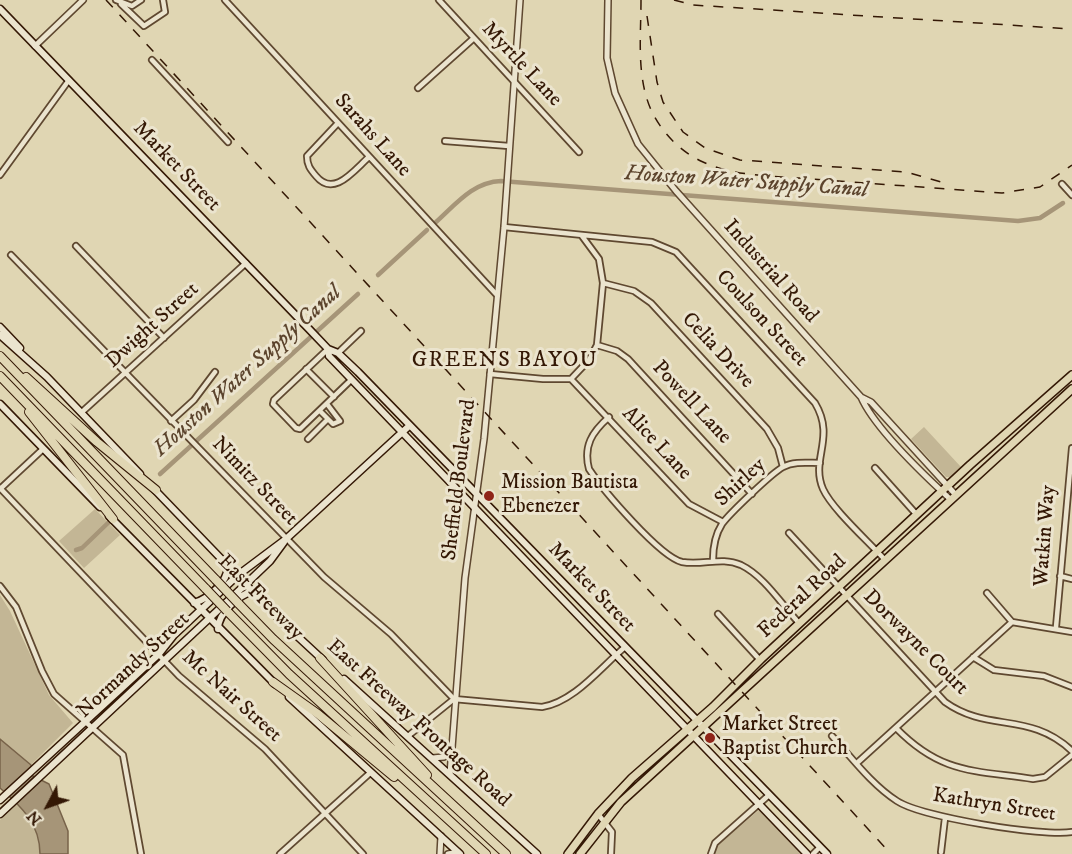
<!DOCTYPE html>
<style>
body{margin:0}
#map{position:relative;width:1072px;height:854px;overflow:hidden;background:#e0d6b3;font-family:"IM FELL DW Pica",serif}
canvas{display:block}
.north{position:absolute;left:18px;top:776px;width:60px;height:60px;-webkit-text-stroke:4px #ebe4ce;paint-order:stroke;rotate:229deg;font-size:16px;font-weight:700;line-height:24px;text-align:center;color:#341805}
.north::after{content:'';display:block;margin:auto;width:21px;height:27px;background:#341805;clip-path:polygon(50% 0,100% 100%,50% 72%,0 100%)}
</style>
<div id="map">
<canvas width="1072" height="854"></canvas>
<div class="north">N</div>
</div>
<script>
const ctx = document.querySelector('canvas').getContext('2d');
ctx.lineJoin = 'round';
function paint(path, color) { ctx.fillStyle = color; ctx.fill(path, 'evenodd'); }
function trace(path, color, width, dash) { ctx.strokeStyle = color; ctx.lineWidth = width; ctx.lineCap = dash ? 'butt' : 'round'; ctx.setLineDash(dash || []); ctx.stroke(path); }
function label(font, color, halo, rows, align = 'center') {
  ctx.font = font + ' "IM FELL DW Pica",serif'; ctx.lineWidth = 6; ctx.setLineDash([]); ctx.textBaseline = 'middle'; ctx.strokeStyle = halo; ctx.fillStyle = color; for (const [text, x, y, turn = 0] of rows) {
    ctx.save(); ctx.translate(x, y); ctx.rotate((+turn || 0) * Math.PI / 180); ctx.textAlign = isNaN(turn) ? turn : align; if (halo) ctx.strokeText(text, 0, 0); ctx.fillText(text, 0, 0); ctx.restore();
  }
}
paint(new Path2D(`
 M924 427 961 467 950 477H946L911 439Z
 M95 509 120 535 84 568 59 541Z
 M0 595 10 611 49 695 73 723 31 765 0 739Z
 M17 804 35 821 47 854H0V820Z
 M759 810 801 854H714L718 845Z`), '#c3b695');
const water = new Path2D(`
 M0 739 31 765V775L49 784 68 831V854H40C40 824 22 807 0 788Z`);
paint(water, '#a69578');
trace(water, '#78634a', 1.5);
trace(new Path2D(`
 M436 222C456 204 473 182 501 181L1018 221 1040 218 1063 203
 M378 275 427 230
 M160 474 358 294
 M76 550 82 548 109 522`), '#a69578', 4.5);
const minor = new Path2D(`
 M116 0 132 6 141 0
 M225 0 496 294
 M439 0 579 152
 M121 4 144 26 165 12 163 0
 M152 60 228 142
 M418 88 474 38
 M338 123 307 156C307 165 310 169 316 176 334 198 354 170 369 157
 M445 141 509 146
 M0 175 69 80
 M1062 184 1072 195
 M504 227 652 242 676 252 815 403C836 438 810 459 823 489 832 509 869 542 885 560
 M76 246 164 338
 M11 255 324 577 391 634 454 699
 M603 283 634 291 651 303 767 429 778 448 783 467
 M597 345 617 351 628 359 752 494
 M328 349 274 400 273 404 296 428 300 429 351 380
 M338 353 361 331
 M306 369 334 397
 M490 374 543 379H571L589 360 597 345 603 283 599 259 582 236
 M571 379 689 504 723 522
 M320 411 333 424 340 421 327 404
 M82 412 246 263
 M609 417C592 432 583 446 589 469 603 490 660 557 682 562 703 566 721 556 741 565 764 576 782 605 799 623
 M171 421 194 400 215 372
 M308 439 328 419
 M875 468 917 515
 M0 488 179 676 265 749 363 854
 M0 489 43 449
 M789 533 945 702C988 733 1030 711 1072 751
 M713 560C713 548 715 535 722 524 729 514 772 473 783 467 794 461 808 463 820 463
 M1060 576 1072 579
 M0 586 16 607 42 671 54 694 123 755 141 854
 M987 593 1012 622 1072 632
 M718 614 760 660
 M1056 627 1072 448
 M973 657 994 670 1044 676 1072 687
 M454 699 542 707C574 702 600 668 625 647
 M896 728C941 774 973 770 1033 779L1045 777 1072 755
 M408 736 454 699
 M832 736C852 758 872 785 897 801 921 817 1043 837 1072 832
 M857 763 1012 622
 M598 814 612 832 611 854
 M941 852 945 818
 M280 854 370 773
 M711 854 715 843 769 795
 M813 854 820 847`);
const tertiary = new Path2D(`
 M608 0 607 58 615 93 638 144 676 191 861 397C874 427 925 476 950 499
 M35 46 83 0
 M861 397 871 402 955 494
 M432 758 444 757 450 749
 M450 774 465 578 484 439 504 227 520 0
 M440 854 441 836
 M448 854 458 852`);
const secondary = new Path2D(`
 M0 9 308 328 328 349 329 356 807 854
 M0 327 20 348
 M0 335 47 377 140 474
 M328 349 338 353 358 372 827 854
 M0 404 100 507
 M153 488 282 622 323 660
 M109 516 275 684
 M194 603C208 599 231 580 227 564
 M218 629C218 613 239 595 253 591
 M344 679 537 854
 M289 697 460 854
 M0 800 159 654 174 635 238 575 286 539 409 426
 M0 814 246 584 270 561 284 542`);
const primary = new Path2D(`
 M568 854 598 814 632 778 713 707 761 659 970 465 1072 375
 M580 854 621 802 1072 389`);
const motorway = new Path2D(`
 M0 356 216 580
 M0 376 206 589
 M26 377 97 442 156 490
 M29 412 113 519
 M238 603 273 639 506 854
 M227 611 289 674 486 854
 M320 658 427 775
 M273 682 318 714 394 777`);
trace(minor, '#5f4830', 8);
trace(tertiary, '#5f4830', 8);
trace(secondary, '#341805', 9);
trace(primary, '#341805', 10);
trace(motorway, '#341805', 10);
trace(minor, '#ebe4ce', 4.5);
trace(tertiary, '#ebe4ce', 5);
trace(secondary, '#ebe4ce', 6);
trace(primary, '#e0d6b3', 7);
trace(motorway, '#e0d6b3', 8);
trace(new Path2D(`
 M106 0 891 854
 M641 0C641 37 636 78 652 112 663 134 681 152 703 162 736 177 776 176 811 179 875 184 938 188 1002 193L1040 187 1072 165
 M674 0 693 5 1072 29
 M647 16 657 82 663 102 683 132 705 148 740 160 906 172 948 184`), '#341805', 1.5, [10, 10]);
const motorwayBridge = new Path2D(`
 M216 580 238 603
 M206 589 227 611`);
trace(motorwayBridge, '#341805', 10, []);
trace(motorwayBridge, '#e0d6b3', 8);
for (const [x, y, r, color] of [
 [489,496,6,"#8f2418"],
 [710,738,6,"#8f2418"]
]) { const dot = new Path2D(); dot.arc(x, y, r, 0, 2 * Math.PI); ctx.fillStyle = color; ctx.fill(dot); trace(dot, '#ebe4ce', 2); }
label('21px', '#341805', '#ebe4ce', [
 ["Myrtle Lane",521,65,47],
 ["Sarahs Lane",372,136,48],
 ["Market Street",176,167,46],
 ["Industrial Road",770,272,48],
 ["Coulson Street",761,319,47],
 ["Dwight Street",153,326,-42],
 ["Celia Drive",717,351,47],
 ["Powell Lane",691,403,47],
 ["Alice Lane",656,444,47],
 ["Sheffield Boulevard",460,480,-83],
 ["Nimitz Street",254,482,46],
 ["Shirley",741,483,-43],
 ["Watkin Way",1046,536,-86],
 ["Market Street",591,588,46],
 ["Federal Road",803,597,-43],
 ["East Freeway",260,598,45],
 ["Dorwayne Court",915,643,45],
 ["Normandy Street",134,666,-43],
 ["Mc Nair Street",231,697,42],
 ["East Freeway Frontage Road",418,724,42],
 ["Kathryn Street",994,806,9]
]);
label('21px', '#341805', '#ebe4ce', [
 ["Mission Bautista",501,484],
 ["Ebenezer",501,508],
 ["Market Street",722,726],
 ["Baptist Church",722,750]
], 'left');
label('italic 22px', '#5c442d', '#ebe4ce', [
 ["Houston Water Supply Canal",746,183,4],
 ["Houston Water Supply Canal",248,372,-42]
]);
ctx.letterSpacing = '1.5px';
label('22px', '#341805', '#ebe4ce', [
 ["GREENS BAYOU",505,361]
]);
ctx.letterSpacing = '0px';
</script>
